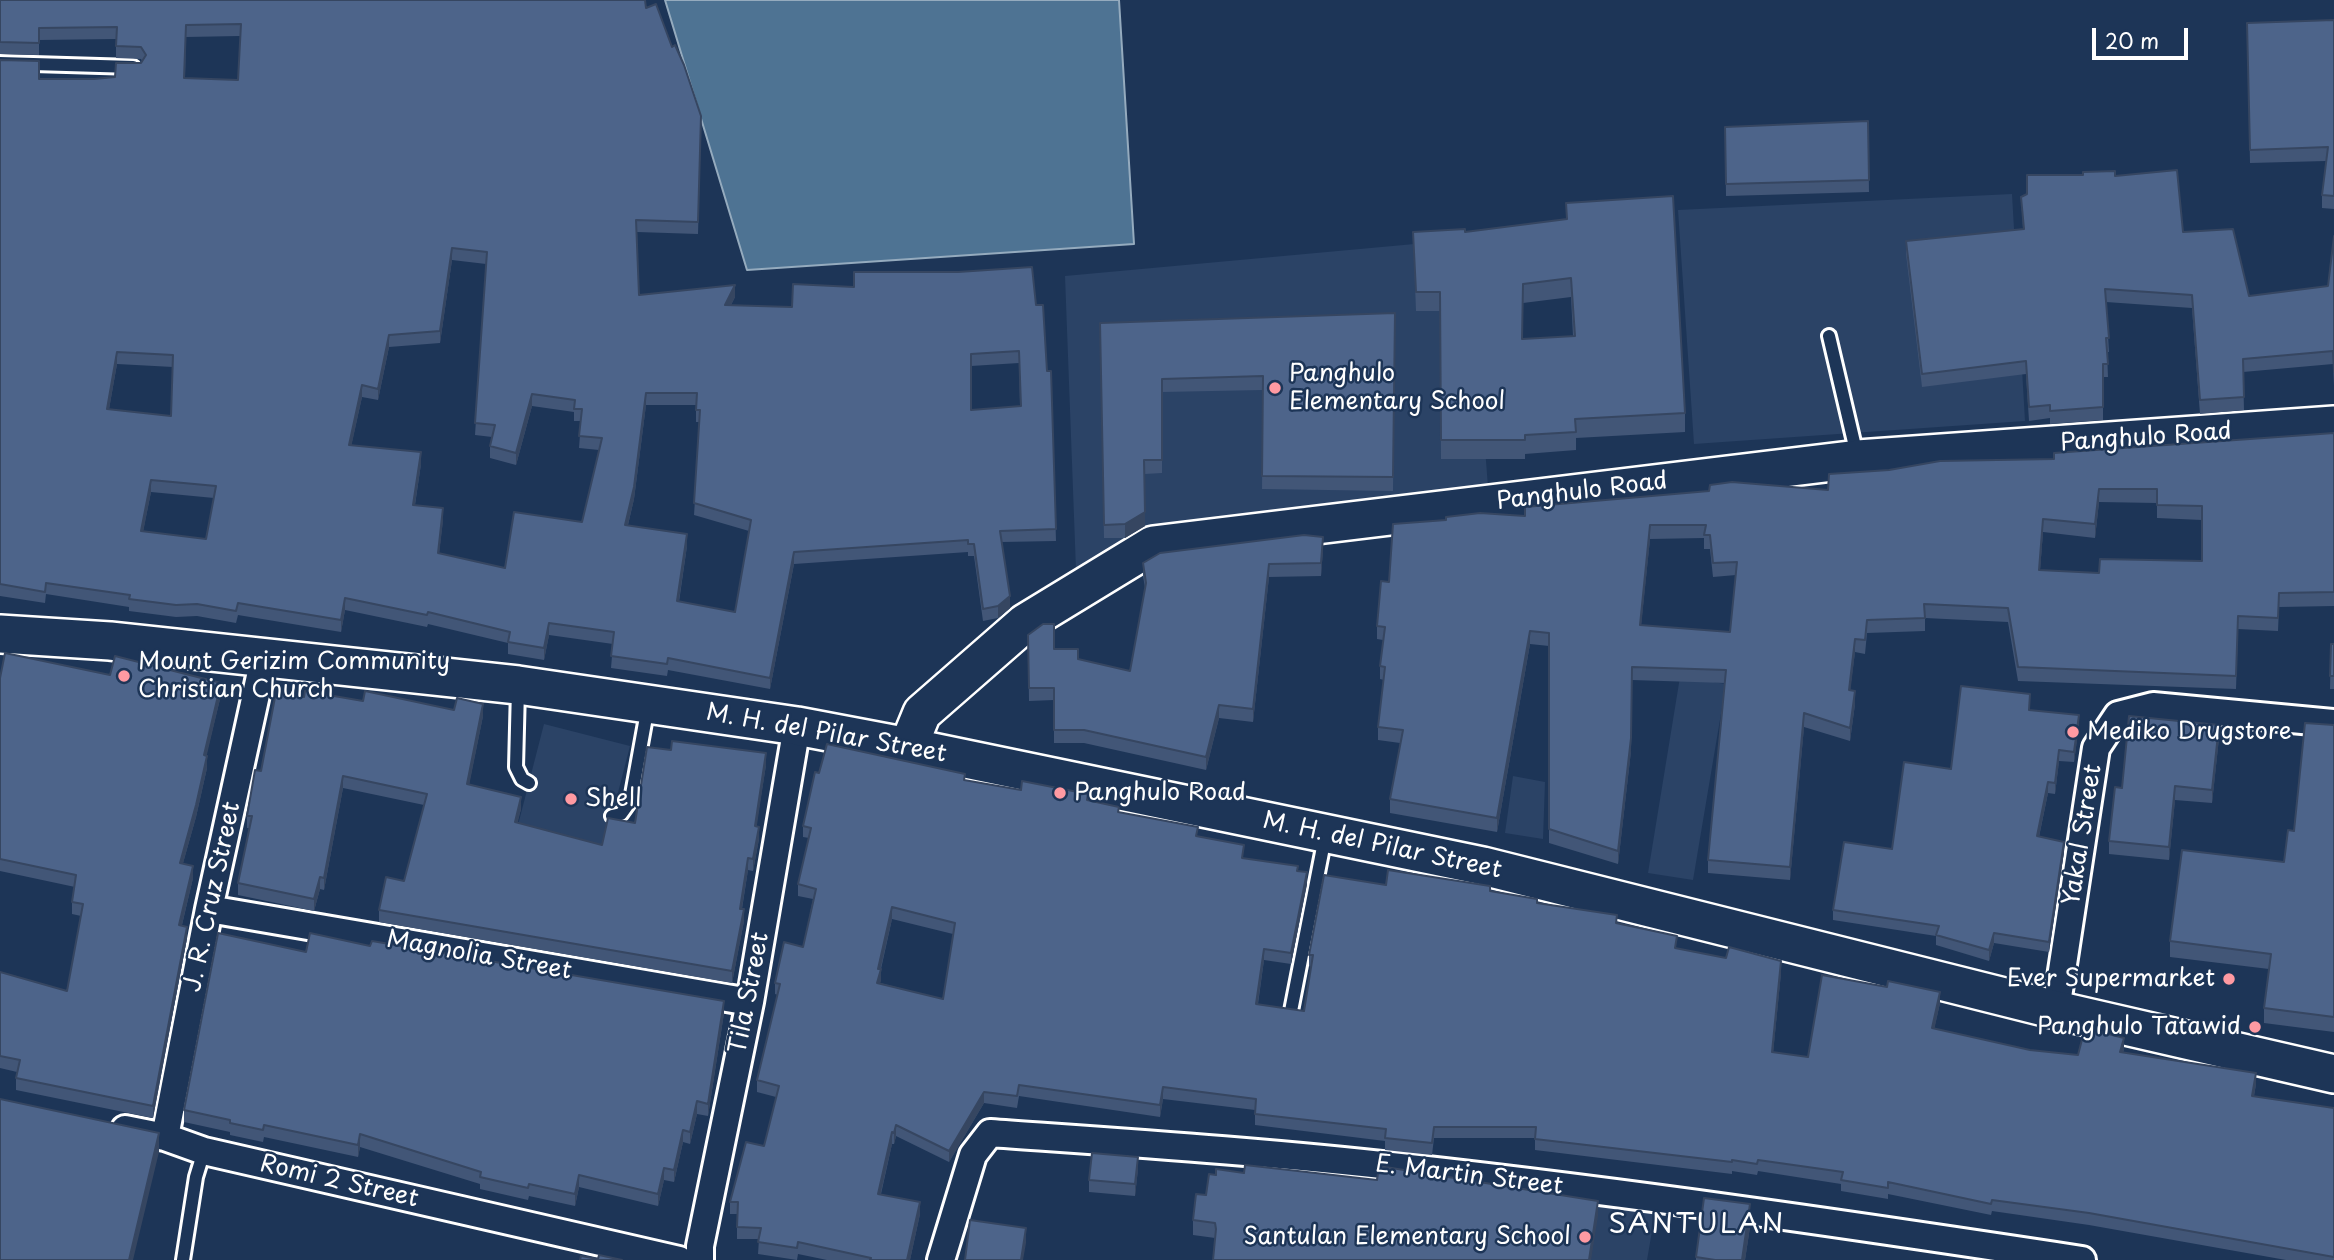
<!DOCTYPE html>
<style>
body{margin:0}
#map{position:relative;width:2334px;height:1260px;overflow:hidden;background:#1d3557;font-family:"Playpen Sans",sans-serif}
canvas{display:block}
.scale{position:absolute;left:2092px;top:28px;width:96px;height:32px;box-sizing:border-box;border:4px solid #fff;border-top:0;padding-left:9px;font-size:21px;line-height:24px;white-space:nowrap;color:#fff;-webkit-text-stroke:5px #1d3557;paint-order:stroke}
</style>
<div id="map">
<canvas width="2334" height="1260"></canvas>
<div class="scale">20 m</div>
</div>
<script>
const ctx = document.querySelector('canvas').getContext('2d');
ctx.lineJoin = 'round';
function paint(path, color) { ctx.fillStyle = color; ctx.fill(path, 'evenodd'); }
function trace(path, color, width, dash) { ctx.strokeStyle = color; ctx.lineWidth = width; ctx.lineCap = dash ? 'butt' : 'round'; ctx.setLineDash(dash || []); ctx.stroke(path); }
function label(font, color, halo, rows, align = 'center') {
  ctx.font = font + ' "Playpen Sans",sans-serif'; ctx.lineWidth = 5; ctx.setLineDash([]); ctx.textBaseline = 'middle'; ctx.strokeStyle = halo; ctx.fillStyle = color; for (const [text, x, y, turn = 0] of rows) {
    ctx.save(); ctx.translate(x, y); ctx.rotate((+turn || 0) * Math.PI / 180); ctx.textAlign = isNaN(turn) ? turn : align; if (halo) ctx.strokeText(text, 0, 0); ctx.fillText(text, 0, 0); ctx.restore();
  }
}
paint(new Path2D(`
 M2012 194 2025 421 1694 444 1678 210Z
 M1469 239 1489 500 1153 528 1076 570 1065 276Z
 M1680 677 1726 684 1693 880 1648 873Z
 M544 724 630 746 604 847 518 825Z
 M1513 776 1545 782 1543 839 1505 833Z
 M1525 1195 1655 1214 1647 1260H1517Z`), '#2b4366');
const water = new Path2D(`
 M665 0H1119L1134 244 747 270Z`);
paint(water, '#4e7393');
trace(water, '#95abbe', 2);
const service = new Path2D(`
 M0 63 133 67
 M1829 336 1857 455
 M518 689 516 767 522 779 529 783
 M612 816 621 814 631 800 648 706
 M1291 1011 1325 837
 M183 1260 196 1177 204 1151`);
const minor = new Path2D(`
 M209 909 750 1002
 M2056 1010 2096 748 2118 715 2153 706 2334 723
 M125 1129 165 1137 204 1151 679 1260
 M165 1137 209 909 264 658
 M700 1260V1246L750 1002 797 726
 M941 1260 973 1155 990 1133C1130 1143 1269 1152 1409 1168 1634 1193 1858 1226 2082 1260`);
const secondary = new Path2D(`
 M0 634 110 641 518 685 797 726 908 747 1483 866 2056 1010 2334 1074
 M908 747 922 713 1025 623 1153 545 1858 459 2334 425`);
trace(service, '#fff', 18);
trace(minor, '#fff', 32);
trace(secondary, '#fff', 42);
trace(service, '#1d3557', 12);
trace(minor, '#1d3557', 26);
trace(secondary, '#1d3557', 37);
paint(new Path2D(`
 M0 0 646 8 701 128 698 234 637 232 639 295 735 297 731 305 792 307 1036 305 1047 371H1051L1056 541 1002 542 1010 608 998 618 983 621 974 556H968V552L794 564 770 689 668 670 667 676 611 668 613 644 549 635 544 660 508 654V643L428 624 427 627 345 610 341 632 238 615 236 623 197 616 176 617 129 611V607L46 594 45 603 0 596V60L39 79H94L115 77 141 63 142 61 141 59 116 58V39L39 40V55L0 54ZM240 36 238 80 185 78 186 37ZM452 260 486 264 475 435 492 437 490 446V458L516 465 532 406 574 412V421H581L579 448 599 450 582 522 505 568 439 553 443 520 415 505 421 464 351 446 362 397 378 400 389 347 440 343ZM1019 363 1020 406 971 410V366ZM117 364 173 367 171 416 109 409ZM646 405H696V422H700L694 515 749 531 735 612 679 602 687 546 628 525 634 499ZM151 492 214 498 206 539 143 531Z
 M2334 20V209L2322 208V195L2326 161 2250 163 2247 23Z
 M1868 121 1869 192 1726 196 1725 127Z
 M2115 176 2183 232 2249 296 2328 286 2334 236V386L2333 364 2243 372 2244 410 2200 414 2192 308 2106 302 2109 352H2107L2108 377H2103V420L2050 424V418L2029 421 2026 374 1922 387 1906 254V241L2023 229 2021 197Z
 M1566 203 1685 413V432L1576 438V450L1525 454V459H1441L1440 311H1416L1413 232H1465L1566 219ZM1571 297 1573 336 1522 339 1523 303Z
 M1395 313 1393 491 1262 489 1263 390 1162 392V473L1145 474V526L1125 538H1104L1100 323Z
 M2334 433V606L2279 607 2278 631 2238 629 2236 689 2018 681 2008 622 1925 618V631L1867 633 1865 654 1855 652 1850 690 1855 704 1850 741 1804 727 1790 880 1708 873V860L1725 683 1632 680 1631 751 1618 864 1549 843V646L1530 644 1497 832 1390 813V799L1400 743 1378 740V727L1384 680 1380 679V666L1383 640 1377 639V626L1389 582 1525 516 1828 490 2054 459ZM2099 502 2157 503V518L2202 520V561L2099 573 2040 570 2043 532 2095 538ZM1704 538V549H1710L1713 577 1736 575 1730 632 1641 625 1650 539Z
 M1323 549 1321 576 1269 577 1253 722 1219 718 1206 770 1084 743H1054V700L1029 701 1028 635 1054 649 1078 659 1130 671 1145 588 1143 576V563Z
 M2331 644H2334V689H2330Z
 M110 675 221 695 206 756 207 768 196 817 183 863 193 878 182 925 187 938 153 1118 16 1090V1078L17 1072 0 1068V972L67 991 81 916 72 914V902L75 887 0 871V678Z
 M304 697 363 701 483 716 469 784 521 809 517 823 602 845 635 823 766 765 756 827 759 839 753 871 748 870 742 909 744 921 732 983 379 922V910L404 881 424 805 343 788 324 890 320 889 314 911 238 895V883L249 828H247V816L261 771Z
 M2030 710 2079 725 2074 762 2059 761 2055 794 2048 793 2039 837 2064 852 2049 952 1994 943 1989 961 1936 945V936L1833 920V910Z
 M2334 725V1032L2264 1023V1008L2269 969 2170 957V941L2284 862 2294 831Z
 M2219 738 2212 803 2175 800 2169 860 2109 854V841L2122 788Z
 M819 773 965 780 1021 790 1088 801 1119 812 1198 836 1244 858 1298 871 1307 884 1291 964 1264 960 1258 1004 1304 1011 1311 967 1309 966V955L1386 885 1490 891 1617 924 1677 948 1781 973 1773 1053 1808 1057 1940 1003 1934 1029 2030 1050 2078 1055 2124 1049 2123 1053 2256 1084 2254 1096 2334 1108V1260H2286L2089 1225 1992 1211 1991 1215 1888 1194V1199L1841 1191V1184L1758 1171 1757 1175 1732 1171V1174L1535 1150V1138H1434L1432 1155 1385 1150V1141L1255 1125V1110L1163 1099 1160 1117 1019 1096 1017 1108 984 1103 949 1162 896 1136 894 1144H892L881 1194 920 1214 910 1260H827L798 1254 797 1260 758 1254 759 1239H737V1214H730V1202L764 1146 776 1097 757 1092V1080L778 995 775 994V983L803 947 813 899 798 896V884L809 838 803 837V826ZM892 919 953 934 943 999 880 983 881 969Z
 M306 952 724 1013 708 1116 697 1114 690 1144 683 1142 674 1182 664 1180 658 1206 579 1187 575 1206 529 1196 528 1200 480 1189V1184L360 1147 358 1157 264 1137 263 1142 230 1135V1132L184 1122V1110Z
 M1138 1169 1135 1196 1089 1192V1180Z
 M1244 1173 1598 1216 1215 1238 1193 1235V1220L1216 1175Z
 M1750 1227 1745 1260H1696V1257Z`), '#425677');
paint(new Path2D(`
 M452 248V260L440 343V331Z
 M735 285V297L725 317V305Z
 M389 335V347L378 400V389Z
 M117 352V364L107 421V409Z
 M362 385V397L349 457V445Z
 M646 393V405L634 499 625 537V525Z
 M532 394V406L516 465V453Z
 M421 452V464L413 517V505Z
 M151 480V492L141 543V531Z
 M2099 489V502L2095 538V524Z
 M443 508V520L438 565V553Z
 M1145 512V526L1125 538V524Z
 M2043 519V532L2039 583V570Z
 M1650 525V539L1640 638V625Z
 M687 534V546L677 613V601Z
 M1323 537V549L1321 576V563Z
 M794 552V564L770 689V678Z
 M1269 564V577L1253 722V709Z
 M1010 596V608L998 618V606Z
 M345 598V610L341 632V620Z
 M549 623V635L544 660V648Z
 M1530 631V644L1497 832V818Z
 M1855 639V652L1849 703V690Z
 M1632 667 1631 751 1618 864V851Z
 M221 683V695L204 767V755Z
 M1855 691V704L1850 741V728Z
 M483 704V716L467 796V784Z
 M1219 705V718L1206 770V757Z
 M1804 713V727L1790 880V867Z
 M2079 715V725L2074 762V752Z
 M2219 725V738L2212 803V790Z
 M2059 750V761L2055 794V783Z
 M766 753V765L755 838V826Z
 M207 756V768L196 817 180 874V863Z
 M343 776V788L324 890V878Z
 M2048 782V793L2037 846V836Z
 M2175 786V800L2169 860V847Z
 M521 797V809L515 834V822Z
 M759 827V839L753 871V859Z
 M2064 842V852L2049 952V942Z
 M748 858V870L740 920V909Z
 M193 866V878L179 937V925Z
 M1307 872V884L1291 964V953Z
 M320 877V889L314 911V899Z
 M892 907V919L880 971 881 969V981L877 994 878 969Z
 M744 909V921L732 983V971Z
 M187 927V938L153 1118V1106Z
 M1994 933V943L1989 961V950Z
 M1264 949V960L1256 1015V1004Z
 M1781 961V973L1772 1064V1052Z
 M1940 992V1003L1932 1040V1028Z
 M724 1001V1013L708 1116V1104Z
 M2124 1038V1049L2120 1064V1052Z
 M2256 1073V1084L2252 1107V1096Z
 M1163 1087V1099L1160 1117V1105Z
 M984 1092V1103L949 1162V1151Z
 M697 1101V1114L690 1144V1132Z
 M896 1125V1136L894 1144V1133Z
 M683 1130V1142L674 1182V1170Z
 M892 1132V1144L878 1205V1194Z
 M159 1133V1152L133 1260H129Z
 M360 1134V1147L358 1157V1145Z
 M1138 1157V1169L1135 1196V1184Z
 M664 1168V1180L658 1206V1194Z
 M579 1175V1187L575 1206V1194Z
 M1598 1201V1216L1591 1260H1589Z
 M920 1202V1214L910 1260H907Z
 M1750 1204V1227L1745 1260H1742Z
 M1026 1228V1243L1023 1260H1021Z`), '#364661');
const building = new Path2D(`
 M0 0H645L646 8 656 4 672 47 675 45 684 65 701 116 698 222 636 220 639 295 735 285 725 305 792 307 793 284 854 287V272H958L1032 267 1036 305H1043L1047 371H1051L1056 529 1000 531 1010 596 998 606 983 609 974 544H968V540L794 552 770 678 668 658 667 664 611 656 614 632 549 623 544 648 508 642 510 632 428 612 427 615 345 598 341 620 238 603 236 611 197 604 176 605 129 599 130 595 46 583 45 592 0 584V60L39 61V79H94L115 77 116 63H141L146 55 141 47 116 46 117 27 39 28V43L0 42ZM241 24 238 80 184 78 186 25ZM452 248 487 252 475 423 495 425 490 446 516 453 532 394 575 400 574 409H582L579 436 602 438 582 522 514 512 505 568 438 553 443 508 413 505 421 452 349 445 362 385 378 389 389 335 440 331ZM1019 351 1021 406 971 410V354ZM117 352 173 355 171 416 107 409ZM646 393H697L696 410H700L694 503 751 520 735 612 677 601 687 534 625 525 634 487ZM151 480 216 486 206 539 141 531Z
 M2334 20V196L2322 195 2328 147 2250 150 2247 23Z
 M1868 121 1869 180 1726 184 1725 127Z
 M2177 170 2183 232 2233 229 2249 296 2328 286 2334 236V372L2333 351 2243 359 2244 397 2200 400 2192 295 2105 289 2109 338H2106L2108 364H2103V407L2050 411V405L2029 407 2026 361 1922 374 1906 241 2024 229 2021 197 2027 194V175H2083V172L2115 171V176Z
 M1673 196 1685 413 1575 419 1576 432 1525 435V440H1441L1440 292H1416L1413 232 1465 229V232L1567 219 1566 203ZM1571 278 1575 336 1522 339 1523 284Z
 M1395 313 1393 477 1262 476 1263 376 1162 379V460H1144L1145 512 1125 524 1104 525 1100 323Z
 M2334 433V592L2279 593 2278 618 2238 616 2236 676 2018 667 2008 608 1924 604 1925 618 1867 620 1865 640 1855 639 1849 690 1855 691 1850 728 1804 713 1790 867 1708 860 1726 670 1632 667 1631 738 1618 851 1549 829V633L1530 631 1497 818 1390 799 1403 730 1378 727 1385 667 1380 666 1385 627 1377 626 1381 581 1389 582 1393 524 1446 520V517L1480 513 1525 516V507L1709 491 1710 485 1732 482 1828 490 1829 474 1889 470 1940 461 2054 459V453ZM2099 489H2157V505L2202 506V561L2100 559 2099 573 2039 570 2043 519 2095 524ZM1650 525H1706L1704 535H1710L1713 563 1737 562 1730 632 1640 625Z
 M1304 535 1323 537 1321 563 1269 564 1253 709 1219 705 1206 757 1084 730H1054V688H1029L1028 635 1043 624H1054V649H1078V659L1130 671 1146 583 1143 563 1160 553Z
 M2331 644H2334V676H2330Z
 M5 653 110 675 115 656 221 683 204 755 207 756 196 805 180 863 193 866 179 925 187 927 153 1106 16 1078 20 1060 0 1056V972L67 991 83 904 72 902 76 875 0 859V678Z
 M1961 686 2030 694 2029 710 2079 715 2074 752 2059 750 2055 783 2048 782 2037 836 2064 842 2049 942 1994 933 1989 950 1936 935 1939 926 1833 910 1844 842 1892 849 1904 762 1951 769Z
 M305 691 363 701 365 691 454 710 457 698 483 704 467 784 521 797 515 822 602 845 608 818 635 823 647 747 671 750 672 741 766 753 755 826 759 827 753 859 748 858 740 909H744L732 971 379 910 386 877 404 881 427 794 343 776 324 878 320 877 314 899 238 883 252 816H247L255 770 261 771 276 692 304 697Z
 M2129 716 2219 725 2212 790 2175 786 2169 847 2109 841 2115 787 2122 788Z
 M2305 723 2334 725V1017L2264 1008 2271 954 2170 941 2182 850 2284 862 2288 830 2294 831Z
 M827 744 965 774 964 780 1021 790 1022 781 1088 794 1087 800 1119 807 1118 812 1198 827 1196 836 1244 845 1242 858 1298 866 1297 871 1307 872 1291 953 1264 949 1256 1004 1304 1011 1313 955H1309L1324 875 1386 885 1388 870 1490 886V891L1537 899V903L1617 915 1616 923 1677 936 1675 948 1726 958 1729 947 1781 961 1772 1052 1808 1057 1822 975 1887 987 1888 981 1940 992 1932 1028 2030 1050 2078 1055 2085 1028 2124 1038 2120 1052 2256 1073 2252 1096 2334 1108V1257L2089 1213 1992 1200 1991 1204 1888 1182V1188L1841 1180 1843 1172 1758 1160 1757 1164 1732 1160V1162L1535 1139 1536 1127H1434L1432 1143 1385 1138 1386 1129 1255 1114 1256 1099 1163 1087 1160 1105 1019 1085 1017 1096 984 1092 949 1151 896 1125 894 1133 892 1132 878 1194 920 1202 907 1260H870L871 1258 798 1242 797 1248 758 1242 761 1228 737 1227 738 1202H730L746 1142 764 1146 779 1086 757 1080 780 984 775 983 784 942 803 947 816 889 798 884 811 828 803 826 815 772 819 773ZM892 907 955 923 943 999 877 983 881 969H878Z
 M218 933 306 952 310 933 370 946 372 941 724 1001 708 1104 697 1101 690 1132 683 1130 674 1170 664 1168 658 1194 579 1175 575 1194 529 1184 528 1188 480 1177 481 1172 360 1134 358 1145 264 1125 263 1130 230 1123V1120L184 1110Z
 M0 1099 159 1133 129 1260H0Z
 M1092 1153 1138 1157 1135 1184 1089 1180Z
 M1245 1165 1377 1180 1379 1166 1598 1201 1589 1260H1213L1216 1229 1215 1223 1193 1220 1196 1194 1206 1195 1209 1174 1216 1175V1169L1244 1173Z
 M1704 1198 1750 1204 1742 1260H1715L1696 1257Z
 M970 1220 1026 1228 1021 1260H965Z
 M599 1255 622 1260H580L581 1256 598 1259Z`);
paint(building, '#4d648a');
trace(building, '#364661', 2);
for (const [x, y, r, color] of [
 [1275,388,7,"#ff9aa2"],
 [124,676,7,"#ff9aa2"],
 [2073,732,7,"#ff9aa2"],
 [1060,793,7,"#ff9aa2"],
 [571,799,7,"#ff9aa2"],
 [2229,979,7,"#ff9aa2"],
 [2255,1027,7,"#ff9aa2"],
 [1585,1237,7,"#ff9aa2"]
]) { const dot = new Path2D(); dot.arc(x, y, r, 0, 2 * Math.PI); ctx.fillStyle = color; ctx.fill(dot); trace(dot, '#1d3557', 2.5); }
label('24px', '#fff', '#1d3557', [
 ["Panghulo",1289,374],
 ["Elementary School",1289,402],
 ["Mount Gerizim Community",138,662],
 ["Christian Church",138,690],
 ["Mediko Drugstore",2087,732],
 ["Panghulo Road",1074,793],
 ["Shell",585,799],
 ["Ever Supermarket",2215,979,"right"],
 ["Panghulo Tatawid",2241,1027,"right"],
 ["Santulan Elementary School",1571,1237,"right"]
], 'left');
label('24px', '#fff', '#1d3557', [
 ["Panghulo Road",2146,438,-4],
 ["Panghulo Road",1582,492,-7],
 ["M. H. del Pilar Street",826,734,10],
 ["Yakal Street",2083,835,-81],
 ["M. H. del Pilar Street",1382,846,12],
 ["J. R. Cruz Street",213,897,-78],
 ["Magnolia Street",479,956,10],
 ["Tila Street",750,993,-79],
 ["E. Martin Street",1469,1176,7],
 ["Romi 2 Street",339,1182,13]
]);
ctx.letterSpacing = '2px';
label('28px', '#fff', '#1d3557', [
 ["SANTULAN",1697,1225]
]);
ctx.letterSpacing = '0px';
</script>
